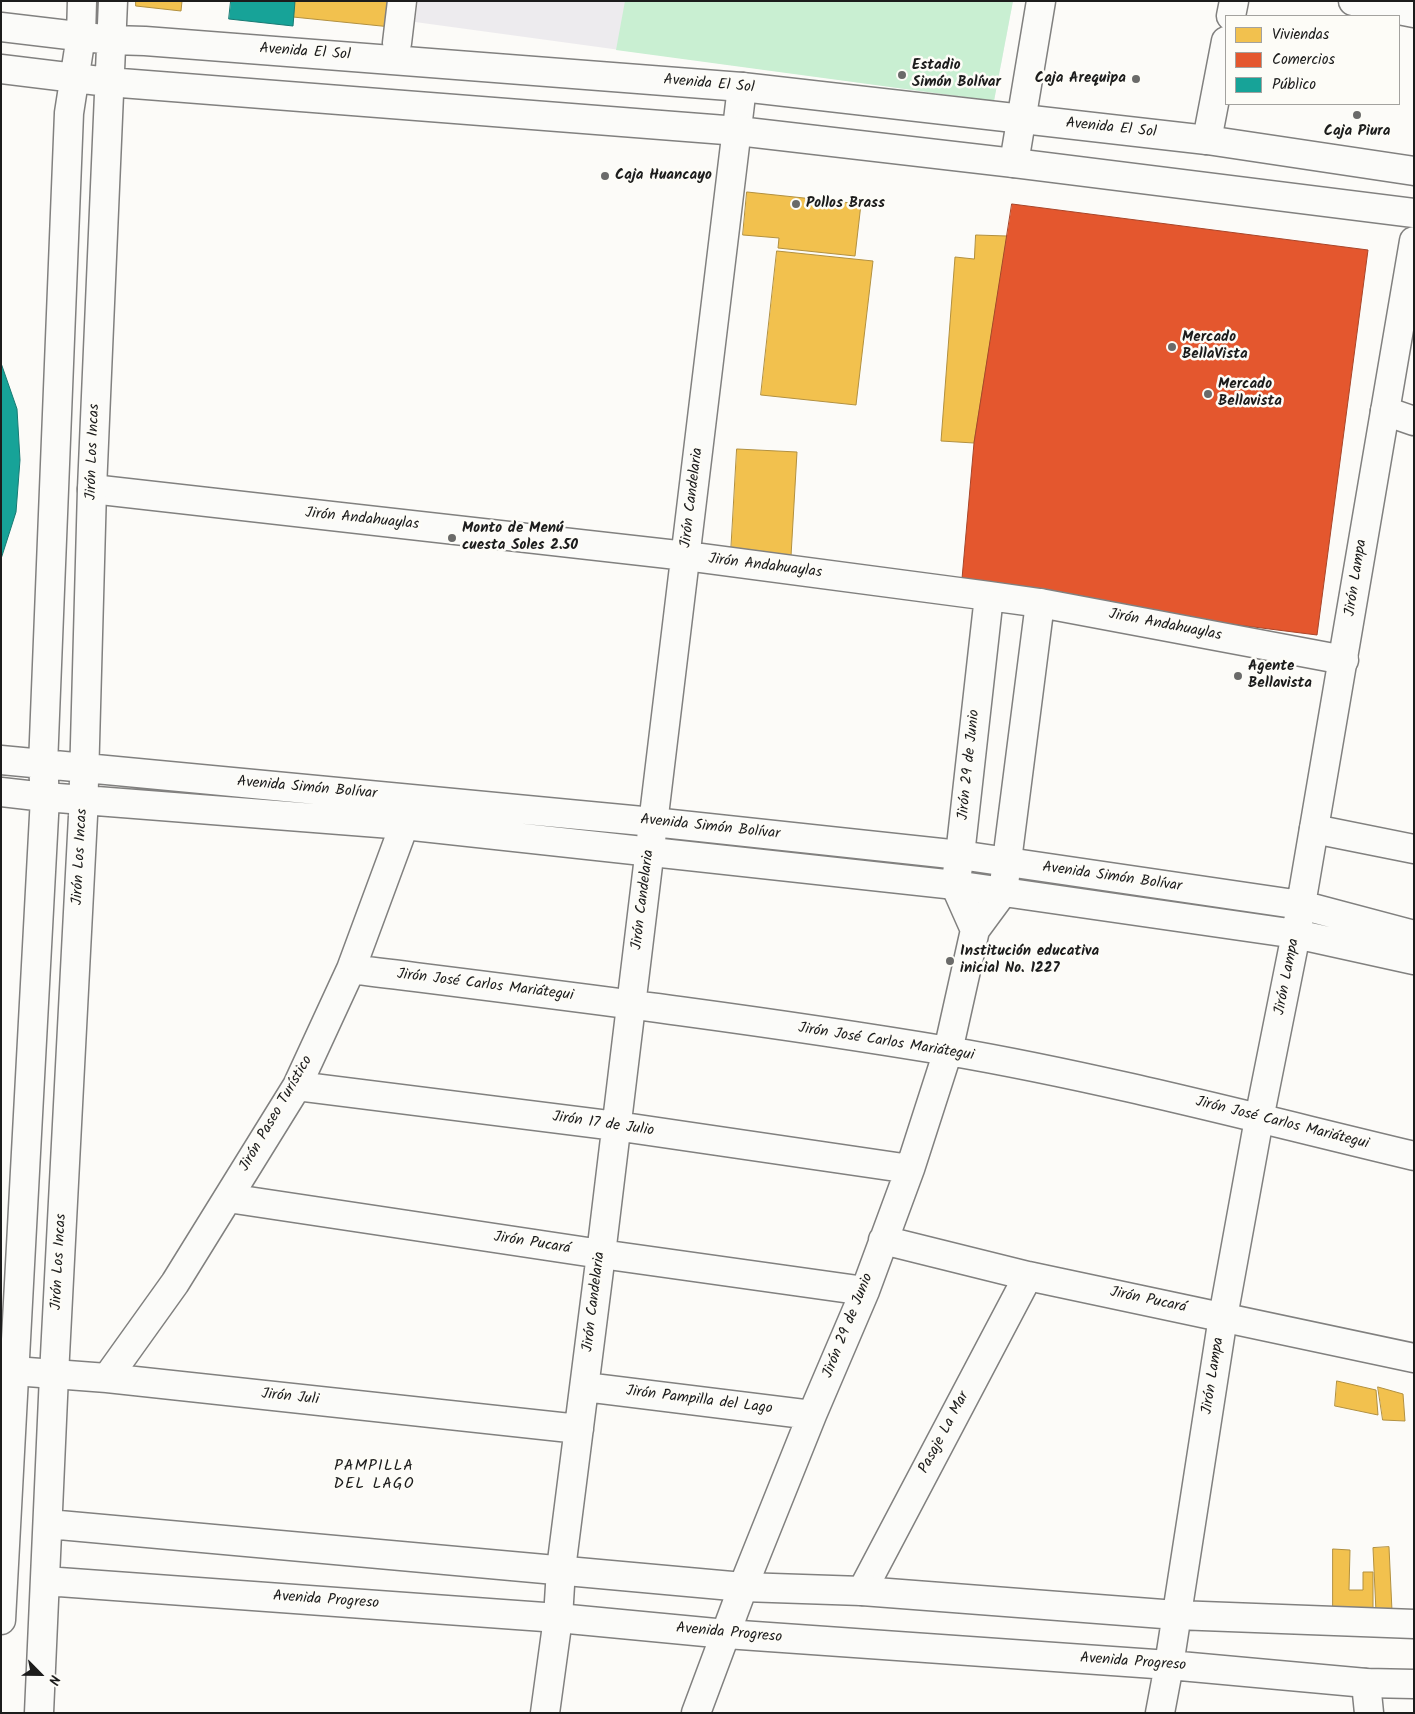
<!DOCTYPE html>
<meta charset="utf-8">
<style>
body{margin:0}
#map{position:relative;width:1415px;height:1714px;overflow:hidden;background:#fcfbf8;font-family:Kalam,sans-serif}
canvas{display:block}
.frame{position:absolute;inset:0;border:2px solid #1c1c1c;pointer-events:none}
.legend{position:absolute;left:1225px;top:15px;width:175px;height:90px;box-sizing:border-box;background:#fdfcf7;border:1px solid #a3a29f;margin:0;padding:6px 9px;list-style:none;font-size:15px;color:#1c1c1c}
.legend li{display:flex;align-items:center;gap:10px;height:25px}
.legend b{width:25px;border:1px solid #a3a29f}
.north{position:absolute;left:15px;top:1649px;width:50px;height:50px;-webkit-text-stroke:4px #fdfcf7;paint-order:stroke;rotate:113deg;font-size:14px;font-weight:700;line-height:20px;text-align:center;color:#1c1c1c}
.north::after{content:'';display:block;margin:auto;width:18px;height:22px;background:#1c1c1c;clip-path:polygon(50% 0,100% 100%,50% 72%,0 100%)}
</style>
<div id="map">
<canvas width="1415" height="1714"></canvas>
<div class="frame"></div>
<ul class="legend">
<li><b style="height:14px;background:#f2c14e"></b>Viviendas</li>
<li><b style="height:14px;background:#e4572e"></b>Comercios</li>
<li><b style="height:14px;background:#17a398"></b>Público</li>
</ul>
<div class="north">N</div>
</div>
<script>
const ctx = document.querySelector('canvas').getContext('2d');
ctx.lineJoin = 'round';
function paint(path, color) { ctx.fillStyle = color; ctx.fill(path, 'evenodd'); }
function trace(path, color, width, dash) { ctx.strokeStyle = color; ctx.lineWidth = width; ctx.lineCap = dash ? 'butt' : 'round'; ctx.setLineDash(dash || []); ctx.stroke(path); }
function label(font, color, halo, rows, align = 'center') {
  ctx.font = font + ' Kalam,sans-serif'; ctx.lineWidth = 5; ctx.setLineDash([]); ctx.textBaseline = 'middle'; ctx.strokeStyle = halo; ctx.fillStyle = color; for (const [text, x, y, turn = 0] of rows) {
    ctx.save(); ctx.translate(x, y); ctx.rotate((+turn || 0) * Math.PI / 180); ctx.textAlign = isNaN(turn) ? turn : align; if (halo) ctx.strokeText(text, 0, 0); ctx.fillText(text, 0, 0); ctx.restore();
  }
}
paint(new Path2D(`
 M418 1H1013L994 101 415 22Z`), '#edebee');
paint(new Path2D(`
 M625 1H1013L994 101 616 50Z`), '#c9efd2');
const homes = new Path2D(`
 M136 1H182L181 11 136 6Z
 M295 1H394L391 27 293 17Z
 M747 192 861 204 855 256 778 248 779 238 743 235Z
 M976 235 1007 236 974 443 941 441 955 257 974 259Z
 M777 251 873 261 856 405 761 395Z
 M737 449 797 452 791 556 731 553Z
 M1337 1381 1376 1390 1378 1415 1335 1406Z
 M1378 1387 1403 1394 1405 1421 1383 1420Z
 M1389 1547 1392 1611 1376 1612 1373 1548Z
 M1333 1549 1350 1550 1349 1590H1363V1572H1373V1609H1333Z`);
paint(homes, '#f2c14e');
trace(homes, '#b2903f', 1);
const shops = new Path2D(`
 M1012 204 1368 250 1317 635 961 590 974 443Z`);
paint(shops, '#e4572e');
trace(shops, '#a84529', 1);
const public = new Path2D(`
 M231 1H295L293 26 229 19Z
 M1 363 17 409 20 460 16 512 1 559Z`);
paint(public, '#17a398');
trace(public, '#187a73', 1);
const street = new Path2D(`
 M1353 1 1414 13
 M1231 16 1234 1
 M397 43 402 1
 M1207 140 1226 41
 M1014 163 1041 1
 M1385 411 1414 421
 M92 489 686 556 989 596 1040 603 1344 660
 M1314 829 1414 849
 M975 930 955 885 960 855 989 596
 M351 969C550 994 750 1018 948 1051 1105 1078 1259 1119 1414 1156
 M297 1086 616 1126 910 1169
 M228 1198 601 1254 865 1291
 M883 1240 1028 1276 1414 1358
 M1 1370 107 1378 579 1429
 M107 1378 175 1283 297 1086 351 969 412 804
 M585 1387 812 1415
 M862 1591 1028 1276
 M1366 1683 1369 1713
 M545 1713 558 1618 561 1569 601 1254 742 87
 M696 1713 743 1587 812 1415 865 1291 910 1169 948 1051 975 930 1003 892 1040 603`);
const secondary = new Path2D(`
 M1 27 111 40 145 41 742 87 1207 140 1414 171
 M1 69 108 82 738 131 1014 163 1414 213
 M1 760 653 822 960 855 1301 905 1414 935
 M1 792 45 797 404 825 955 885 1296 934 1414 960
 M48 1524 743 1587 862 1591 1176 1615 1414 1624
 M45 1581 558 1618 726 1634 1169 1665 1366 1683 1414 1684
 M1 1620 45 797 43 765 69 113 81 36 82 1
 M39 1713 54 1375 83 816 92 489 113 1
 M1160 1713 1169 1665 1223 1317 1259 1119 1296 934 1414 241`);
trace(street, '#81807f', 31);
trace(secondary, '#81807f', 31);
trace(street, '#fbfbf9', 28);
trace(secondary, '#fbfbf9', 28);
for (const [x, y, r, color] of [
 [902,75,5,"#6a6a69"],
 [1136,79,5,"#6a6a69"],
 [1357,115,5,"#6a6a69"],
 [605,176,5,"#6a6a69"],
 [796,204,5,"#6a6a69"],
 [1172,347,5,"#6a6a69"],
 [1208,394,5,"#6a6a69"],
 [452,538,5,"#6a6a69"],
 [1238,676,5,"#6a6a69"],
 [950,961,5,"#6a6a69"]
]) { const dot = new Path2D(); dot.arc(x, y, r, 0, 2 * Math.PI); ctx.fillStyle = color; ctx.fill(dot); trace(dot, '#fdfcf7', 2); }
label('15px', '#1c1c1c', '#fdfcf7', [
 ["Avenida El Sol",305,53,4],
 ["Avenida El Sol",709,85,5],
 ["Avenida El Sol",1111,129,6],
 ["Jirón Los Incas",94,452,-88],
 ["Jirón Candelaria",693,498,-83],
 ["Jirón Andahuaylas",362,520,6],
 ["Jirón Andahuaylas",765,567,7],
 ["Jirón Lampa",1357,578,-81],
 ["Jirón Andahuaylas",1165,626,11],
 ["Jirón 29 de Junio",970,765,-84],
 ["Avenida Simón Bolívar",307,789,5],
 ["Avenida Simón Bolívar",710,828,6],
 ["Jirón Los Incas",81,857,-87],
 ["Avenida Simón Bolívar",1112,878,8],
 ["Jirón Candelaria",644,900,-83],
 ["Jirón Lampa",1288,977,-79],
 ["Jirón José Carlos Mariátegui",485,986,7],
 ["Jirón José Carlos Mariátegui",886,1043,9],
 ["Jirón Paseo Turístico",277,1114,-60],
 ["Jirón José Carlos Mariátegui",1282,1124,14],
 ["Jirón 17 de Julio",603,1125,8],
 ["Jirón Pucará",532,1244,9],
 ["Jirón Los Incas",60,1262,-87],
 ["Jirón Pucará",1148,1301,12],
 ["Jirón Candelaria",595,1302,-83],
 ["Jirón 29 de Junio",849,1326,-68],
 ["Jirón Lampa",1214,1376,-81],
 ["Jirón Juli",290,1398,6],
 ["Jirón Pampilla del Lago",699,1401,7],
 ["Pasaje La Mar",945,1433,-62],
 ["Avenida Progreso",326,1601,4],
 ["Avenida Progreso",729,1634,5],
 ["Avenida Progreso",1133,1663,4]
]);
label('bold 15px', '#1c1c1c', '#fdfcf7', [
 ["Estadio",912,66],
 ["Simón Bolívar",912,83],
 ["Caja Arequipa",1126,79,"right"],
 ["Caja Piura",1357,132,"center"],
 ["Caja Huancayo",615,176],
 ["Pollos Brass",806,204],
 ["Mercado",1182,338],
 ["BellaVista",1182,355],
 ["Mercado",1218,385],
 ["Bellavista",1218,402],
 ["Monto de Menú",462,529],
 ["cuesta Soles 2.50",462,546],
 ["Agente",1248,667],
 ["Bellavista",1248,684],
 ["Institución educativa",960,952],
 ["inicial No. 1227",960,969]
], 'left');
ctx.letterSpacing = '1px';
label('16px', '#1c1c1c', '#fdfcf7', [
 ["PAMPILLA",374,1467],
 ["DEL LAGO",374,1485]
]);
ctx.letterSpacing = '0px';
</script>
